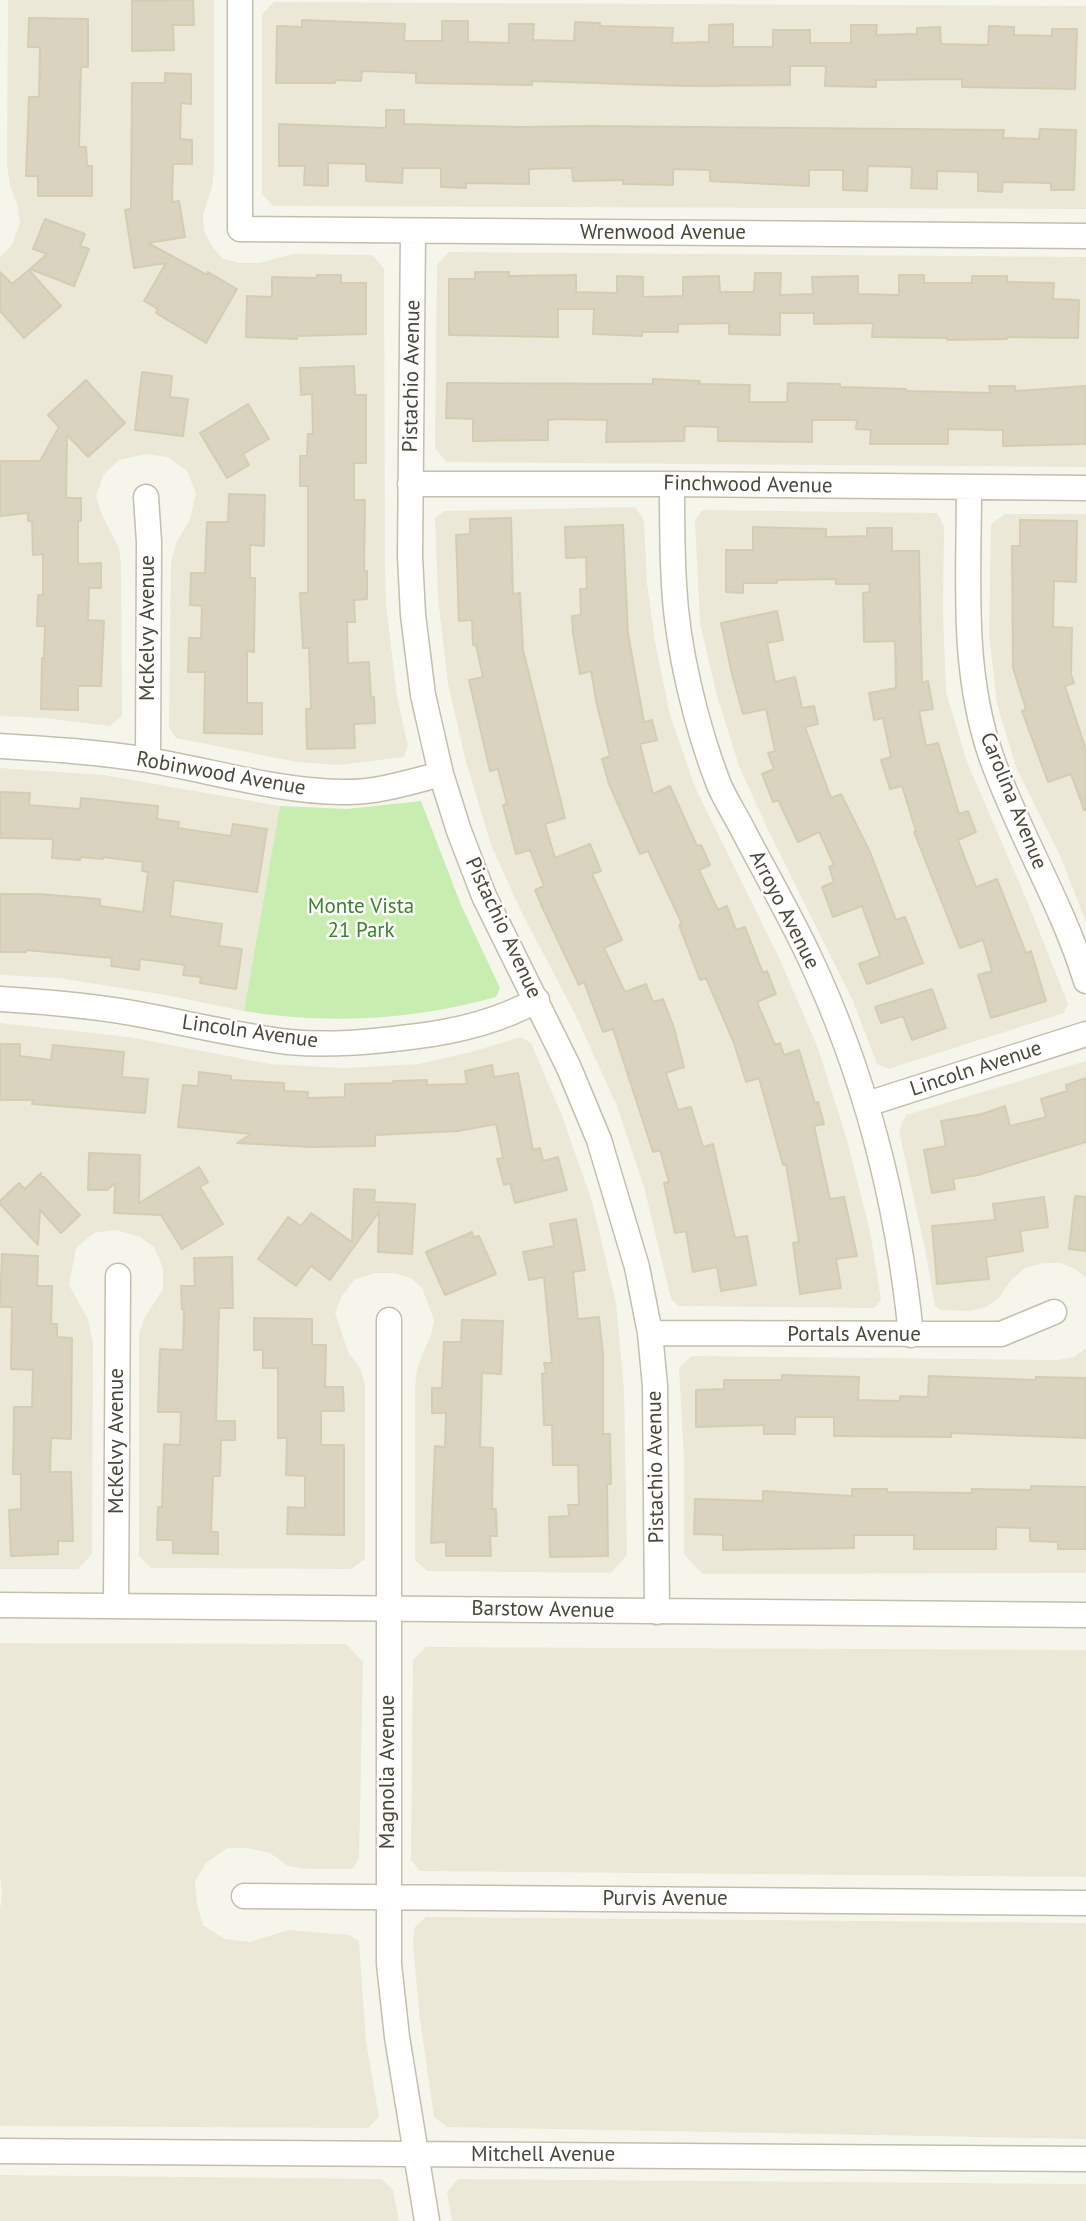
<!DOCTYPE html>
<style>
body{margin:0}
canvas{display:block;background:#f6f5eb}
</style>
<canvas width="1086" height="2221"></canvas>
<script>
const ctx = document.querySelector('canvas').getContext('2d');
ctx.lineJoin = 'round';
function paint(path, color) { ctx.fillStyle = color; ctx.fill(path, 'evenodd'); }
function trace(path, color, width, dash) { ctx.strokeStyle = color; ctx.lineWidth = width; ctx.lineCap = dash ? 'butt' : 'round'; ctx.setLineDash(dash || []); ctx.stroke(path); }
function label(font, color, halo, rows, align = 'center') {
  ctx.font = font + ' "PT Sans",sans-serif'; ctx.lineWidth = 5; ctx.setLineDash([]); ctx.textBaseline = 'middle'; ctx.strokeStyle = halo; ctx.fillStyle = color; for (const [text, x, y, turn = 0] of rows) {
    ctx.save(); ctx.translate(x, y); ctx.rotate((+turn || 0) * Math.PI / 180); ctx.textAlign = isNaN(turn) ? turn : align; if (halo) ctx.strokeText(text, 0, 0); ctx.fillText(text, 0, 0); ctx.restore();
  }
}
paint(new Path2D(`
 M8 0H214V169L212 186 203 215 204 231 211 245 222 258 239 263H259L293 254 373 255 384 269 385 562 386 604 397 697 408 746 404 757 338 765 297 762 176 738 169 728 171 562 177 541 190 520 196 493 187 471 168 457 146 454 119 460 104 474 96 496 102 515 119 548 121 563 122 716 110 726 45 718 0 716V257L12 245 20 223 17 203 10 186 7 165Z
 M274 2 1086 6V209L273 206 262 194V14Z
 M449 252 1086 257V467L446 462 435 448 437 265Z
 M635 507 644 520 647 583 655 642 670 715 695 787 781 962 818 1048 847 1140 870 1231 881 1300 874 1308 678 1306 671 1299 644 1187 617 1106 575 1014 521 911 491 845 466 762 448 684 438 598 435 518 444 511Z
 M702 510 937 513 944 526 943 613 946 692 967 762 1028 903 1068 1004 1064 1013 888 1069 877 1064 853 1001 769 832 739 766 717 696 700 623 695 521Z
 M1005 514H1086V922L1062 860 1016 767 997 704 989 635 991 524Z
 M0 768 104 775 280 806 244 1011 166 995 58 978 0 975Z
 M0 1023 129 1037 270 1064 344 1068 418 1064 471 1052 521 1037 531 1043 561 1113 592 1201 616 1303 624 1390 627 1555 611 1573 427 1571 415 1560V1387L417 1368 431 1335 434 1320 422 1288 412 1279 395 1273H374L354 1280 342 1296 335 1312 348 1352 360 1368 365 1384V1559L351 1569 151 1568 139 1556V1333L145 1317 163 1289V1268L154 1247 140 1237 116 1230 94 1233 76 1248 69 1285 88 1319 93 1344 92 1554 78 1569H0Z
 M1086 1061V1278L1077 1270 1061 1263H1043L1025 1268 1012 1279 998 1299 986 1307 970 1311 941 1310 935 1306 925 1249 899 1131 906 1115Z
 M1086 1348V1573L702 1574 684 1554V1459L679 1367 692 1356 1058 1360 1074 1357Z
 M0 1643 346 1644 363 1662 359 1859 352 1869H307L288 1866 270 1853 248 1848H228L207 1862 195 1881 197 1904 203 1925 225 1939 250 1942 288 1930 349 1935 359 1941 366 2042 379 2117 368 2128 0 2126V1910L2 1894 0 1876Z
 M426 1647 1086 1650V1877L420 1871 411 1860 413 1660Z
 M426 1917 1086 1923V2139L447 2127 434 2117 420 2020 413 1944 414 1928Z
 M0 2175 382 2179 393 2190 399 2221H0Z
 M458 2179 1086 2184V2221H452L447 2192Z`), '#ebe8d8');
paint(new Path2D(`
 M421 801 461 905 500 988 496 997C413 1020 328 1025 244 1011L280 806 347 809Z`), '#c7edb1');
const building = new Path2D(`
 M193 0 194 25H173L174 50 132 51V1Z
 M29 18 88 19V67H81L79 147H86L87 166H92V196H38V176H26L29 97H39L40 47H28Z
 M302 20 405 24 404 41H442V21H468V42L509 43V24H534L533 40 574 41 575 22 600 23V26L673 28 672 43 709 42V25L733 24V47H773V30H810V43H851V25H877L876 35 917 34V28L940 27 941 44 988 45 989 26 1014 27V35L1052 36V29H1077L1075 89 962 87V79L876 80V87L825 86 826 66H790V85L686 86 532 81V85L416 83V73L362 71 361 81 335 80V83H276L277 26 302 27Z
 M165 73 191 74V104L181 103 180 139 192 140V164H173L172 202 179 201 185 237 148 243 207 275 208 272 237 289 206 343 156 313 158 309 144 301 166 263 134 268 125 210 131 209 132 83H165Z
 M386 110H404V124L520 127 591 126 1004 130 1003 138 1039 139 1040 129 1076 130 1074 190H1051V183L1003 182 1002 192 978 191V172L937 171V189L911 188 912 167 868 166 867 191 843 190V170H809V186L710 181V170L673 169V185L623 184V180L573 181 572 168 529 169V184L466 183V188L441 187V168H403L402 183 366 181V164L328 163V186L304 185 305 166H279V124L386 128Z
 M45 219 85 234 80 246 89 249 74 286 30 269 47 254 33 249Z
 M29 270 61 306 24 338 0 311V272L12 284Z
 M475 272H509V276L576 275V292L617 293V276L643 277V297L683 296V277L719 276 720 292H754L755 273H781L780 295 813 294 812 277 858 276V294L899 295V275H924V283H972V276H1007V282L1054 283 1053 299 1079 300 1078 338 1007 337V339L947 340V338L872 337 873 323 814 324V313H780V335L729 334V323L678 324V332H642V336L593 334 594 309H558V337L449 335V279H475Z
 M317 275H341V283H366V334L297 336V339L246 337 247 296 272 297V277L317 278Z
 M354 366 355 395H366V463H354V500H365L364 571H367V599L354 600 355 622H347L348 663 369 662 371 697H374L375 723 354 724 355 748 307 749 306 709H311L309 648H303L300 593H308V486H300V456H307L308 434H313L312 394 301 395 300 368Z
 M142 372 172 376 170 397 188 399 183 436 135 430Z
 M653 379 700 381 699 384 750 385 749 402H787L788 383 840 384V387L906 389V391L990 393 989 386H1015V391L1086 386V444L1003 446V430L948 429V444H870L871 430 856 429 857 420H812V442L718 441V427L685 426 684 441 606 442 607 420 560 419 548 420V440L473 441V419L446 418 447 383 653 384Z
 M86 380 125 423 88 457 67 435 66 498H81V521H78V564L101 563V588H89L88 620 104 621 101 686H78V710L41 709 42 658H44L45 626H37L38 595H43V554L33 555 32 521H28V513L0 516V461H40L59 427 48 415Z
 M248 404 269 439 243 454 249 465 227 478 200 433Z
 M229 494 265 495 264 546 250 545V578H255L254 652 247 651V703H262V734L204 733 205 672H188L189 638H201L202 606 190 605 191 573H205L207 522H228Z
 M511 518 513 594 520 593 523 650 565 818 545 824 555 858 590 844 601 871 592 874 622 940 604 948 625 992 646 984 653 1002 663 999 674 1028 684 1067 666 1073 678 1110 691 1107 703 1147 713 1144 735 1238 747 1236 756 1285 721 1291 717 1267 693 1272 686 1231 675 1233 664 1183 669 1182 660 1150 653 1152 613 1029 603 1032 584 982 579 985 544 911 535 890 544 886 530 850 516 854 503 805 507 804 498 769 490 771 469 680 483 677 476 645H473L472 620 459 621 456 535 470 534V519Z
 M1020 520 1077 521 1076 582 1054 581 1053 627 1072 628 1071 674 1074 683 1065 686 1086 750V810H1084L1071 774 1048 782 1022 711 1026 709 1013 668 1012 546H1020Z
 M623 525 628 634 644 722 652 720 657 740 640 744 653 794 670 786 697 846 701 845 710 865 699 870 718 910 727 906 736 930 745 927 763 973 767 971 776 994 757 1002 775 1045 780 1043 784 1055 799 1050 815 1103 818 1102 824 1124 814 1126 830 1199 844 1197 857 1256 836 1259 841 1288 800 1294 793 1243 799 1242 786 1164 783 1165 759 1078 746 1082 734 1043 706 978 700 980 679 925 682 924 648 851 640 854 609 784 602 759 610 756 597 705 591 671 580 674 573 633 572 616 581 615 580 589H587L586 557 566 558 565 527Z
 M753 527 826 529V537L867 536V528H892V551H919L922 683 928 681 933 709 919 711 926 746 938 743 959 814 968 811 976 832 958 840 976 887 997 879 1026 953 1031 951 1046 1001 991 1018 978 975 992 971 983 940 960 948 914 832 916 831 902 786 890 789 881 760 891 757 883 718 874 720 869 693 896 688 895 641 864 642 863 593 870 592 869 584H836V579L777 580V583H743V593L726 592V550H753Z
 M777 611 783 640 767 643 775 682 795 677 802 708 814 706 818 724 805 727 831 798 841 794 870 852 896 920 905 917 923 963 867 984 859 964 880 956 862 906 833 917 822 887 834 882 829 867 834 865 819 832 798 842 778 800 773 802 762 774 774 769 768 753 775 751 766 709 743 714 732 674 721 623Z
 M0 792 30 793 29 805 80 809 81 798 158 806 157 819 179 822 178 828 231 836 233 824 267 829 257 892 174 880 170 916 222 924 219 946 242 949 236 989 200 983 201 977 183 975 185 965 140 959 139 970 111 966 112 958 26 950V952H0V894H39L100 899V906L143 912 148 872 142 871 143 862 103 857V859L81 857 80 860 52 858 53 839 0 838Z
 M932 989 946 1028 912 1040 903 1016 881 1023 875 1007Z
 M0 1044H20V1056L51 1060 53 1045 124 1052 122 1077 148 1079 145 1113 32 1104 33 1100H0Z
 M492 1065 494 1077 518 1073 533 1150 540 1148 543 1161 558 1157 567 1190 515 1203 510 1183 504 1185 497 1159 503 1158 496 1124 458 1131 375 1135V1146L310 1147 237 1143 251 1134 178 1127 183 1085 198 1086 199 1072 231 1076V1080L284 1083V1091L308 1092 307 1098 345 1097V1084L393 1083V1081L427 1080V1085L467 1084 465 1071Z
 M1086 1078V1142L978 1175 953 1179 955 1189 932 1193 924 1150 946 1146 941 1121 982 1114 1005 1106 1010 1126 1046 1117 1041 1099 1067 1091 1066 1085Z
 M89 1153 140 1155 139 1203 199 1167 208 1182 200 1187 223 1224 182 1249 161 1215 114 1213 115 1183 107 1190H88Z
 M41 1173V1177H44L80 1215 61 1233 40 1210 38 1245 0 1204V1201L19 1183 25 1189Z
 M354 1189 375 1190 374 1202 415 1204 412 1254 378 1252 379 1212 330 1280 311 1266 296 1286 258 1259 288 1217 301 1226 311 1213 352 1242Z
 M1075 1196 1086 1197V1251L1069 1249Z
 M1044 1197 1048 1227 1020 1231 1023 1251 986 1257 989 1279 937 1284 932 1226 995 1220 993 1204Z
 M576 1219 585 1270 573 1272 578 1319 599 1317 603 1354V1434H610L611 1484H607L608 1556 550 1557 549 1517 569 1516 568 1505H579L578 1465H553L552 1425H544L542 1374 546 1373 544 1363H552L544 1277 529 1280 523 1252 554 1246 550 1224Z
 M472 1232 473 1237 479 1236 496 1274 445 1295 426 1252Z
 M2 1254 38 1256 37 1286H52L51 1324H57V1337L72 1338 71 1439 51 1438 50 1472H71L73 1541H58V1554L11 1556 9 1510 21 1509V1474H13L14 1407H32L33 1370 11 1369 12 1307H0Z
 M232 1257 233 1308H219L216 1421H235V1440H221L220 1476H213L211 1532H218V1554L173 1553V1540H157L158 1507H162L164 1444 180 1445 181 1412H158L160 1349 183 1350 184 1309H182L181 1286H195L194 1258Z
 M254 1318 312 1319V1345H326L325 1387H343L344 1411H321V1445H344V1535L287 1534 288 1507 305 1508V1476L286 1475 287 1438H278V1368H263V1350H254Z
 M462 1320 503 1321 501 1374 482 1373 480 1447 493 1448 492 1509H496L497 1536H490L491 1556H446V1542L431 1543 435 1446 445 1447 446 1413H432V1388H442L444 1342H461Z
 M782 1375 859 1377 858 1400 900 1401V1396L928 1397 929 1376 1036 1380V1377L1086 1378V1438L951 1433V1437L834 1436V1417H795V1434H764V1425L696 1427V1390L724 1389V1380H782Z
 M1031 1486 1086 1487V1549H1058V1542L1030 1541V1528L996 1527V1549H914V1535H854V1548L723 1550V1535L694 1534 695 1499 763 1501V1491L852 1496V1489H887V1492L972 1493V1489L1031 1490Z`);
paint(building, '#d9d3bf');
trace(building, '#d4cdb2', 2);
const minor = new Path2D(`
 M240 0V229L1086 236
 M413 231 410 556 413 615 423 695 441 774 459 831 484 896 569 1068 599 1140 637 1267 650 1333 655 1386 657 1612
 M410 484H672L1086 488
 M672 484C672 517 672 551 674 584 677 647 696 726 719 785 726 801 736 816 744 832 765 872 788 912 808 954 865 1074 898 1203 911 1335
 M969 487C969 577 961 670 991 756 1018 833 1062 903 1086 981
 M146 497 149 542 148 760
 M0 746C49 749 99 752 148 760 213 771 276 791 342 792 376 793 410 782 441 774
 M0 999C50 1002 99 1006 148 1016 195 1025 241 1036 289 1042 329 1046 370 1042 410 1037 455 1032 498 1022 537 1000
 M867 1104 1086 1034
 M389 1320V1964L397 2037 427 2221
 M650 1333 1001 1334 1054 1312
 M0 1605 1086 1615
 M116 1605 118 1276
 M244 1896 1086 1903
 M0 2151 1086 2159`);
trace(minor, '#c3bfac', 27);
trace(minor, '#fff', 24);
label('21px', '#4b4738', '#fff', [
 ["Wrenwood Avenue",663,233],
 ["Pistachio Avenue",412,376,-89],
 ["Finchwood Avenue",748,485,1],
 ["McKelvy Avenue",148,628,-90],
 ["Robinwood Avenue",221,774,10],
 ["Carolina Avenue",1013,801,68],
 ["Arroyo Avenue",784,910,63],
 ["Pistachio Avenue",503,928,65],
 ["Lincoln Avenue",250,1032,8],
 ["Lincoln Avenue",976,1069,-18],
 ["Portals Avenue",854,1335],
 ["McKelvy Avenue",117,1441,-90],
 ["Pistachio Avenue",656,1467,-91],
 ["Barstow Avenue",543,1610,1],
 ["Magnolia Avenue",388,1772,-90],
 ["Purvis Avenue",665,1899],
 ["Mitchell Avenue",543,2155]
]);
label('21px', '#388325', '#fff', [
 ["Monte Vista",361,907],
 ["21 Park",361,931]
]);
</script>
